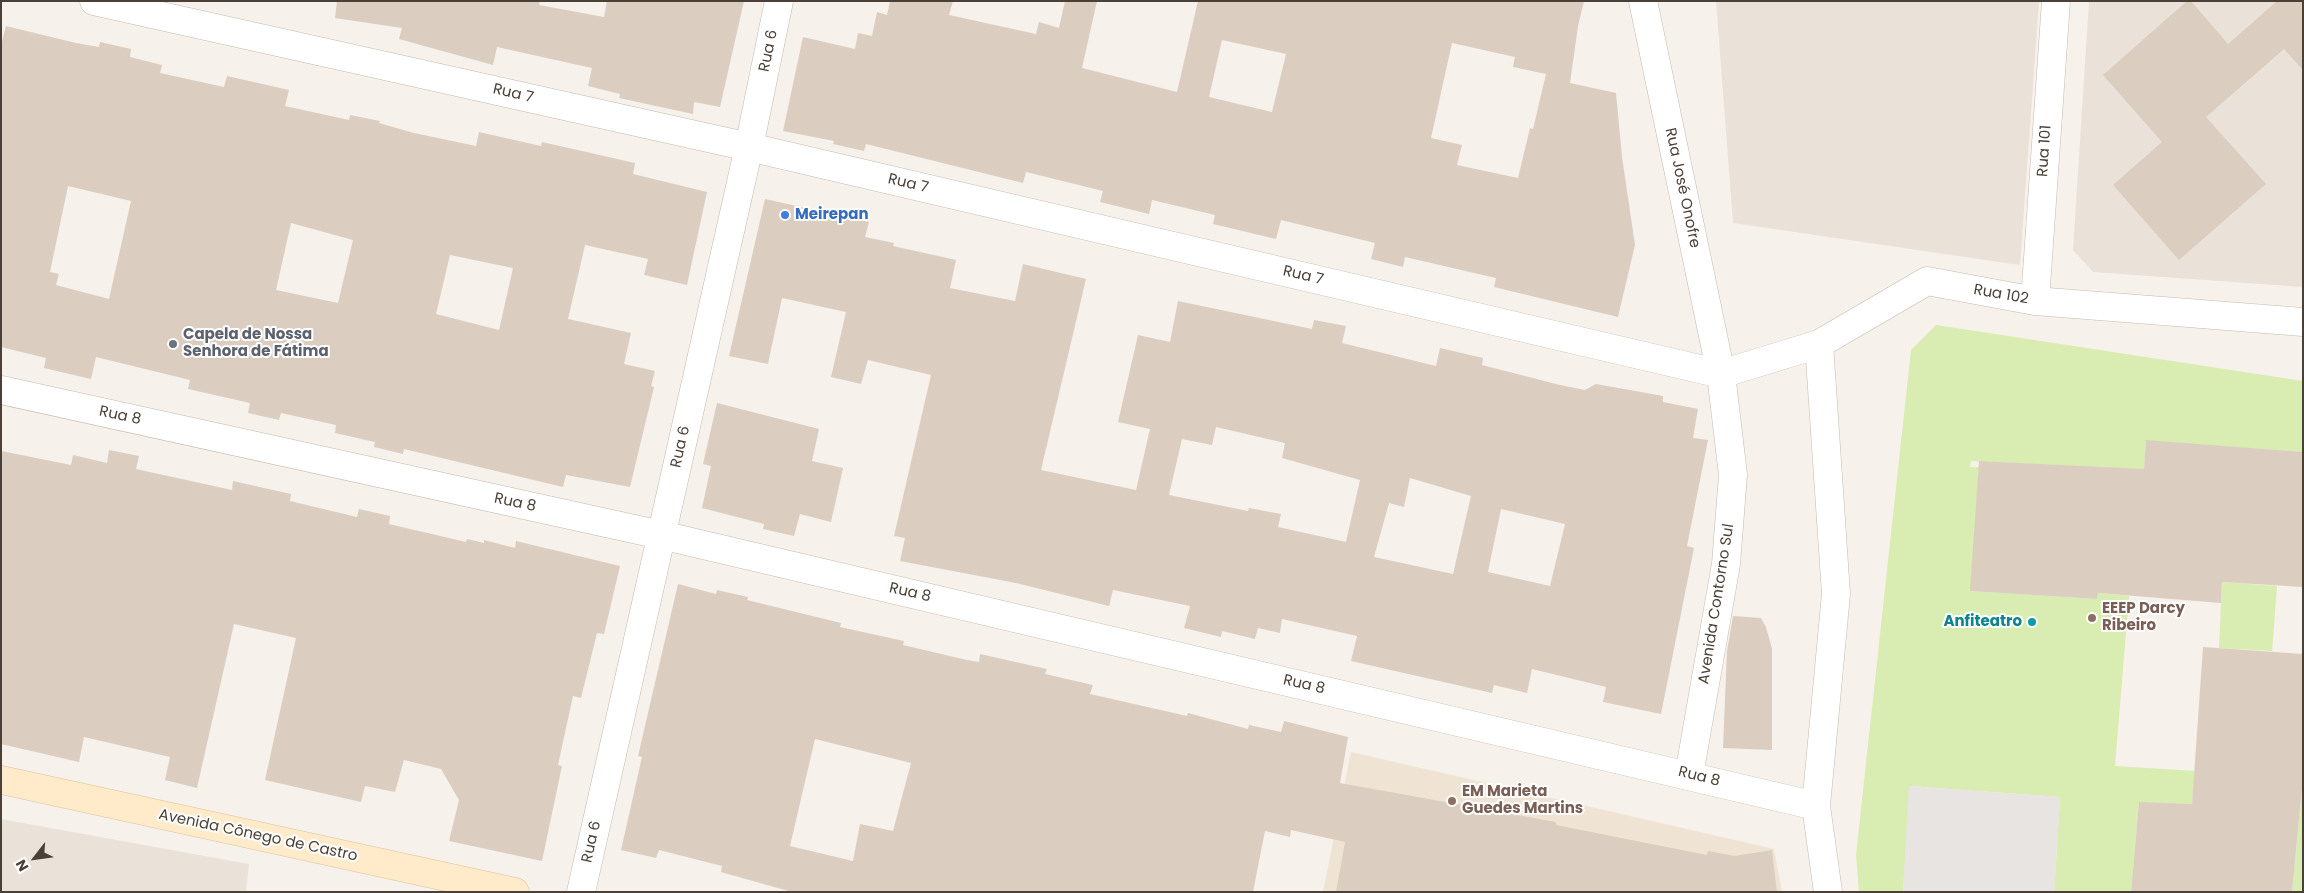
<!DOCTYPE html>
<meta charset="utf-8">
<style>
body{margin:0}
#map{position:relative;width:2304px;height:893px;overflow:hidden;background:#f6f1ea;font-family:Poppins,sans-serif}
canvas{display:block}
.frame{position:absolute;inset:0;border:2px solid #4a4037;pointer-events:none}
.north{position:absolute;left:10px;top:833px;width:50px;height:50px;-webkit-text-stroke:4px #fff;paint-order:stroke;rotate:240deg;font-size:14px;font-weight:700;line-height:20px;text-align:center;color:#4a4037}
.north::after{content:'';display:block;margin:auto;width:18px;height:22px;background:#4a4037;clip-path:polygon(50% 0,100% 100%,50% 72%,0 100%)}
</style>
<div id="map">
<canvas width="2304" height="893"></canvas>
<div class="frame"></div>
<div class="north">N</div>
</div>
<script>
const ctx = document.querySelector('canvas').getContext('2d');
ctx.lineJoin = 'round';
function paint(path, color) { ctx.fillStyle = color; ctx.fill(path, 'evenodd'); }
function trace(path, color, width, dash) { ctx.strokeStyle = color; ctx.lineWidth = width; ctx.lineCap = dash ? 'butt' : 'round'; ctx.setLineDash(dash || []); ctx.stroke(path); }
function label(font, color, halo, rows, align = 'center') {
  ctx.font = font + ' Poppins,sans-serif'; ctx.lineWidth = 4; ctx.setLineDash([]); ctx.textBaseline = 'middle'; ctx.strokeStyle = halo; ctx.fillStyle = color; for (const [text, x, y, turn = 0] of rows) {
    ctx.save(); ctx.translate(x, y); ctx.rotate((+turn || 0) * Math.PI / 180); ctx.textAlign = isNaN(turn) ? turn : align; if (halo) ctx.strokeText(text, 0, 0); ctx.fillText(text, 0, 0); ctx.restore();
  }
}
paint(new Path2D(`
 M1716 1H2039L2020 265 1733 223Z
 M2089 1H2303V287L2093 272 2073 250Z
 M1 819 249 864 246 892H1Z`), '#eae2d8');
paint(new Path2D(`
 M1351 752 1774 849 1782 892H1323Z`), '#efe4d3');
paint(new Path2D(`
 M1936 325 2303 381V452L2146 441 2138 569 2057 465 1971 461 1970 467H1979L1971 591 2097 599 2098 593 2129 596 2115 766 2195 771 2192 804 2139 803 2131 892H2054L2060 797 1910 786 1903 892H1859L1856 855 1911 350Z
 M2222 582 2277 586 2272 651 2219 648Z
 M2303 778V892H2292Z`), '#d9ecb1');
paint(new Path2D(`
 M1909 786 2060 797 2054 892H1903Z`), '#e7e4e1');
paint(new Path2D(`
 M337 1H540L539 5 604 17 607 1H744L720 107 694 102 693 114 619 98 620 94 588 86 592 68 497 47 493 65 399 39 402 28 335 18Z
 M890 1H953L949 15 1036 34 1039 22 1059 28 1065 1H1097L1082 68 1177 92 1198 1H1584L1578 26 1570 83 1616 93 1622 157 1635 245 1618 317 1494 287 1496 278 1405 257 1403 267 1371 259 1375 243 1281 220 1276 239 1213 224 1215 215 1152 200 1149 214 1100 202 1103 191 1026 172 1023 183 866 144 864 151 833 144 834 141 783 131 803 37 855 49 858 33 872 36 877 12 887 15ZM1222 40 1286 54 1272 112 1209 97ZM1452 43 1515 57 1513 67 1546 74 1533 129 1530 128 1518 178 1457 165 1462 145 1431 138Z
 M2187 1H2191L2228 44 2277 1H2303V70L2284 49 2206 117 2266 184 2179 260 2113 185 2162 142 2103 75Z
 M6 26 76 43 99 47 100 42 131 49 130 57 162 65 160 73 224 87 227 76 289 90 285 106 349 120 350 115 380 121 379 123 414 133 476 146 479 132 541 146 542 142 635 163 633 174 707 192 687 285 644 275 648 259 585 245 568 319 631 333 624 364 655 371 651 386 654 387 630 487 566 475 563 487 404 449 403 454 374 447 375 442 335 433 336 425 281 413 279 420 248 413 250 403 188 389 190 380 96 357 91 379 44 368 46 358 1 347V45ZM68 186 131 201 109 299 56 285 59 274 50 272ZM291 223 353 240 338 303 276 290ZM450 255 513 268 499 330 436 314Z
 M765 199 869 222 865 237 894 243 893 246 956 260 950 288 1015 301 1023 264 1086 279 1041 470 1136 490 1150 429 1118 422 1138 335 1170 342 1178 301 1312 329 1314 320 1346 326 1342 343 1436 366 1440 348 1483 358 1482 365 1560 385 1585 390 1596 384 1663 396V402L1698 409 1693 438 1708 440 1687 546 1694 548 1661 714 1603 702 1606 687 1532 669 1527 693 1494 685 1492 693 1351 661 1357 636 1282 619 1280 633 1258 628 1255 639 1222 631 1221 637 1184 628 1190 606 1113 590 1109 606 1016 583 900 561 905 538 894 536 931 375 868 360 861 384 831 377 846 312 782 298 768 364 729 356ZM1216 427 1285 443 1282 458 1360 480 1346 542 1278 527 1281 514 1249 508 1248 511 1169 495 1182 439 1212 445ZM1410 478 1471 496 1453 574 1374 557 1389 503 1404 507ZM1501 509 1565 524 1550 586 1488 572Z
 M717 403 819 429 812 461 843 468 831 522 800 514 794 536 763 529 764 524 702 508 711 466 703 464Z
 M2146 440 2303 452V587L2222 582 2221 603 2098 593 2097 599 1970 591 1979 461 2144 469Z
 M109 450 139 456 136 469 232 490 233 481 291 494 290 501 357 517 359 509 390 516 389 524 466 542 467 539 484 543V540L515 548 516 541 620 566 604 634 597 633 581 698 573 696 558 765 562 766 542 861 449 841 459 800 441 769 404 760 395 792 365 786 361 802 265 780 296 638 234 624 197 788 165 780 170 757 84 737 79 762 1 744V451L71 465 73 455 107 463Z
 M678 584 716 594 717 590 748 597 747 600 841 623 840 627 904 641 903 645 967 660 979 662 980 654 1047 669 1045 674 1093 685 1090 694 1187 716 1188 713 1248 729 1249 725 1281 732 1284 721 1348 737 1340 783 1556 822V825L1707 855 1708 851 1734 856 1772 850 1777 892H1336L1345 842 1291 830 1290 837 1265 831 1253 892H792L721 872 722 866 659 850 656 858 621 850 642 757 638 756ZM815 739 911 763 893 831 860 824 853 861 790 846Z
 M1733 616 1761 618 1766 627 1772 649V750L1723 748 1727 651Z
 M2203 647 2303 654V778L2292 892H2131L2139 802 2192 804Z`), '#dbcec1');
const street = new Path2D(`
 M94 1 749 147 1721 374 1819 344 1927 281 2035 301 2303 322
 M1643 1 1721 374 1733 475 1726 564 1689 775
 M2035 301 2056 1
 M1819 344 1836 594 1816 806 1828 892
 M1 390 661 535 1816 806
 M581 892 749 147 779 1`);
const secondary = new Path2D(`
 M1 780 515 892`);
trace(street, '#c5baae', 29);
trace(secondary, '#dbc199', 29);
trace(street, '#fff', 28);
trace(secondary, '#ffebca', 28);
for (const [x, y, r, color] of [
 [785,215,5,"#3f7fe0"],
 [173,344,5,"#6b7280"],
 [2092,618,5,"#8d6e63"],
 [2032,622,5,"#0f9aa8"],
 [1452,801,5,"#8d6e63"]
]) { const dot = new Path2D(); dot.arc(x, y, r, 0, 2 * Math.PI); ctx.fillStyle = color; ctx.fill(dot); trace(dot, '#fff', 2); }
label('15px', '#4a4037', '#fff', [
 ["Rua 6",769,51,-78],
 ["Rua 7",513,94,13],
 ["Rua 101",2045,151,-86],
 ["Rua 7",908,184,13],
 ["Rua José Onofre",1682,188,78],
 ["Rua 7",1303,276,13],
 ["Rua 102",2001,295,10],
 ["Rua 8",120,416,12],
 ["Rua 6",681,447,-77],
 ["Rua 8",515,503,12],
 ["Rua 8",910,593,13],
 ["Avenida Contorno Sul",1717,604,-81],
 ["Rua 8",1304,685,13],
 ["Rua 8",1699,777,14],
 ["Avenida Cônego de Castro",258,836,12],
 ["Rua 6",592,842,-77]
]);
label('bold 15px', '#366cbe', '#fff', [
 ["Meirepan",795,215]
], 'left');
label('bold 15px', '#5b616d', '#fff', [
 ["Capela de Nossa",183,335],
 ["Senhora de Fátima",183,352]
], 'left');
label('bold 15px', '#785e54', '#fff', [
 ["EEEP Darcy",2102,609],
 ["Ribeiro",2102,626],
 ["EM Marieta",1462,792],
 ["Guedes Martins",1462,809]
], 'left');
label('bold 15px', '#0d838f', '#fff', [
 ["Anfiteatro",2022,622]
], 'right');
</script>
